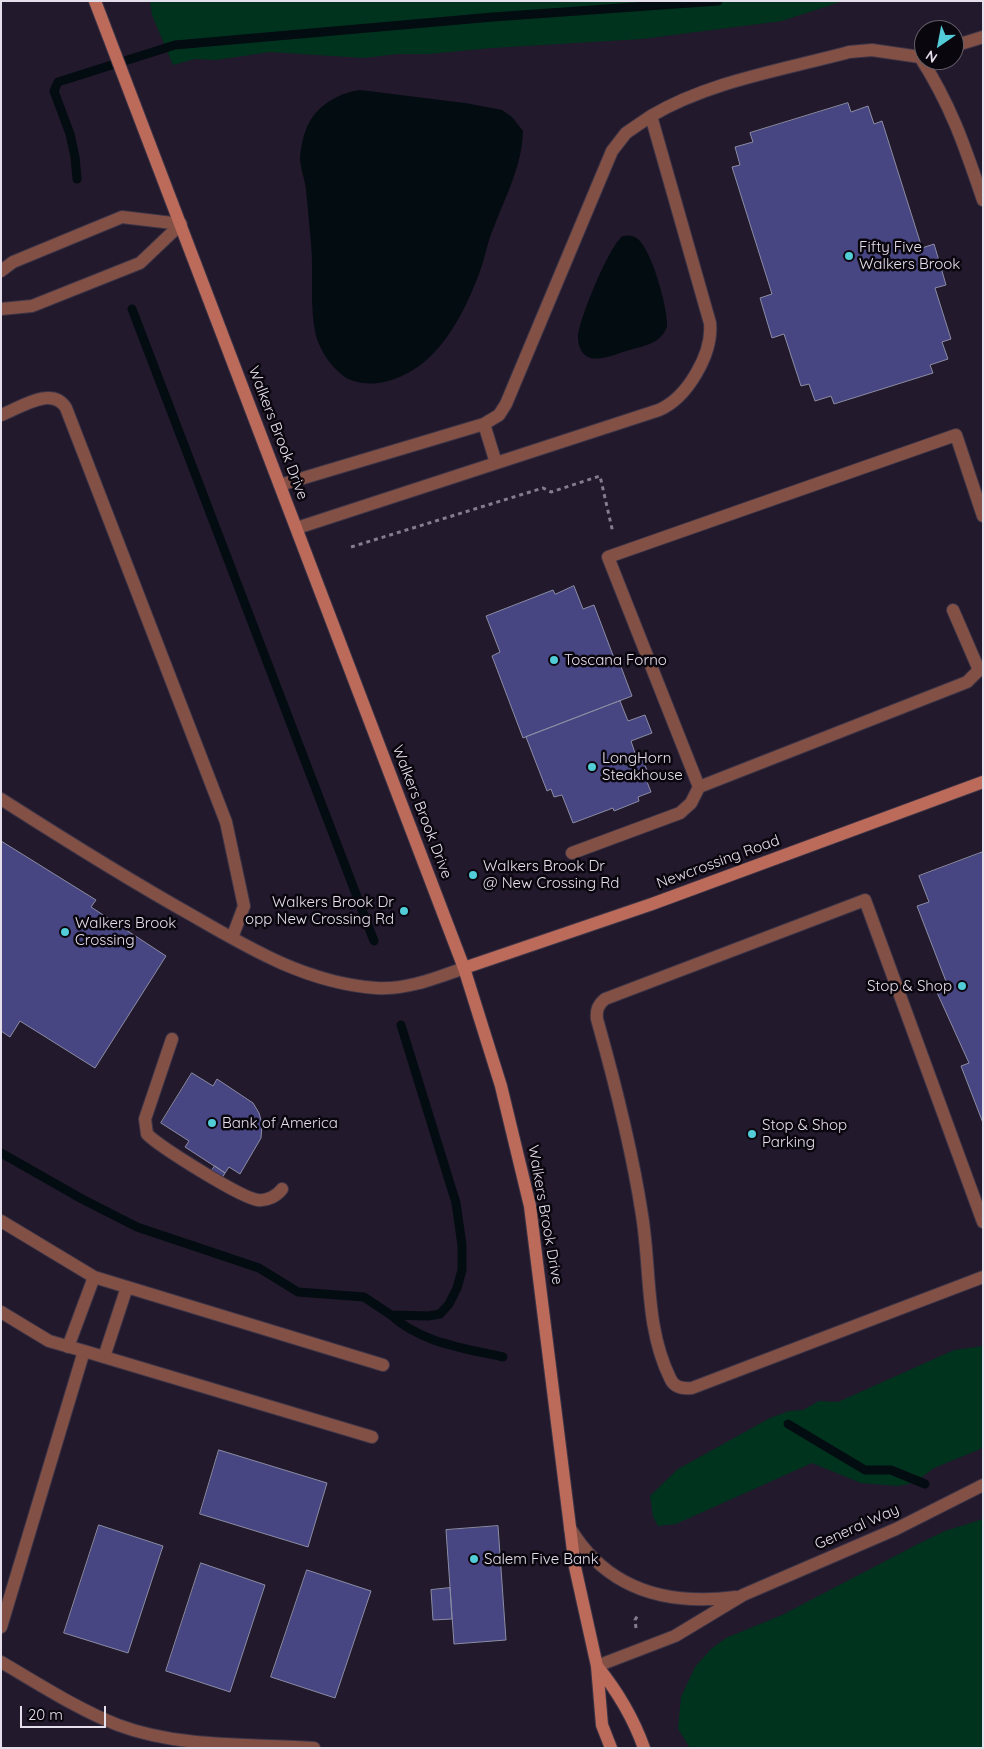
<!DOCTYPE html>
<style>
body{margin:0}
#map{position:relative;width:984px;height:1749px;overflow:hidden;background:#22192c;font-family:Quicksand,sans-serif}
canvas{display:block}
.frame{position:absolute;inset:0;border:2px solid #e5dfec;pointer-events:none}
.north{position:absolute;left:914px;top:20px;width:50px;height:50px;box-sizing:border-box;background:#0a060e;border:1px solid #625d67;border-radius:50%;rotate:213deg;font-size:14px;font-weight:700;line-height:20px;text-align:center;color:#e5dfec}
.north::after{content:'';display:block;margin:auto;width:18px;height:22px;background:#52ccd6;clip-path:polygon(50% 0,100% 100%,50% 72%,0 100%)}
.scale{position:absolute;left:20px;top:1706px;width:86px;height:22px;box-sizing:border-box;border:2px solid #e5dfec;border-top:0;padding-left:6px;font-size:15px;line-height:18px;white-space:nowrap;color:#e5dfec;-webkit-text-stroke:4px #0a060e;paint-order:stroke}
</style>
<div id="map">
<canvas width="984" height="1749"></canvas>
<div class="frame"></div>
<div class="north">N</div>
<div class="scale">20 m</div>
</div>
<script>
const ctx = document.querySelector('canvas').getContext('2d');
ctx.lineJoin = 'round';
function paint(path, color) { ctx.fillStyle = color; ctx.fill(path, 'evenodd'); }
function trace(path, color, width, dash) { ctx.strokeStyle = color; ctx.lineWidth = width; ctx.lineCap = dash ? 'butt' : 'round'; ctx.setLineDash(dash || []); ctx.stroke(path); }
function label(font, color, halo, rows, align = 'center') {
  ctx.font = font + ' Quicksand,sans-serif'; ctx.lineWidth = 5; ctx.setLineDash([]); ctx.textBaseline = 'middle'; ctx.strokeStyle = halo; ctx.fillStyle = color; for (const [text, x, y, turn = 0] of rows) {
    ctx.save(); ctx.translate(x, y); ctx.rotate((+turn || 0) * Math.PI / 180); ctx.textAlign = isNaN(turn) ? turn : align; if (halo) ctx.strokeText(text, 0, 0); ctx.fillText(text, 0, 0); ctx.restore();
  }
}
paint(new Path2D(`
 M150 1H843L782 21 642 39 492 48 428 54H397L364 58 270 52 216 60 195 59 173 65 152 15Z
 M983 1346V1447L978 1450 934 1468 914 1483 898 1486 861 1483 812 1463 676 1524 658 1526 653 1517 650 1496 678 1469 770 1418 789 1411 803 1410 819 1401 838 1402 954 1350Z
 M983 1519V1748H690L678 1729 681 1697 695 1667 711 1649 726 1638 782 1615 918 1544 945 1531Z`), '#00331e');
paint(new Path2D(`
 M360 90 465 103 502 110 512 117 523 131C522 166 506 195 494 227 487 242 485 259 479 274 462 319 435 371 384 382 370 385 352 384 341 374 330 365 320 350 316 336 309 305 314 274 311 243 309 225 308 207 306 190 305 179 300 168 300 157 301 147 303 136 307 127 316 106 338 93 360 90Z
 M623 236C629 235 633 235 638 239 652 251 668 308 667 327 660 344 646 345 630 350 617 353 601 362 588 357 581 354 578 345 578 337 578 322 610 243 623 236Z`), '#030c11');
trace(new Path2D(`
 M77 179 75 157 70 134 54 91 58 82 175 45 493 17 718 1
 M132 309 374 941
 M1 1153 82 1199 137 1227 259 1268 298 1292 364 1297 391 1315 428 1316 440 1314 449 1304 457 1288 462 1270V1245L456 1203 401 1025
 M391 1315C421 1343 464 1348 503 1357
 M788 1424 865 1470H891L925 1484`), '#030c11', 9);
const building = new Path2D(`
 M848 103 851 112 868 106 874 124 882 121 922 248 934 244 940 264 946 285 935 288 951 339 942 342 948 359 930 365 933 373 834 404 831 396 815 401 809 384 801 386 784 334 772 338 760 298 772 294 732 167 740 165 735 147 753 142 750 133Z
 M574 586 583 609 594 605 617 666 620 664 632 696 523 738 492 656 500 652 486 616 553 590 555 594Z
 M620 701 628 721 645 715 652 733 631 741 638 762 643 760 648 773 644 774 651 792 638 797 639 801 614 811 613 808 573 823 562 795 554 797 551 789 547 791 526 737Z
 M1 841 96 900 91 907 166 956 95 1068 20 1021 10 1037 1 1031Z
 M983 852V1123L961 1066 969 1063 935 988 947 984 917 906 929 902 919 876Z
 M192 1073 213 1086 217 1079 253 1103 259 1113 262 1124 261 1138 240 1174 229 1167 225 1173 185 1147 189 1141 161 1123Z
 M215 1166 225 1173 221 1180 210 1173Z
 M219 1450 327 1483 308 1547 200 1514Z
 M99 1525 163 1546 128 1653 64 1633Z
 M498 1526 506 1640 454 1644 446 1530Z
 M201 1563 265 1585 230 1692 166 1671Z
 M307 1570 371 1591 335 1698 271 1677Z
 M450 1588 452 1619 433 1620 431 1590Z`);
paint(building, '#484682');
trace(building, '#8b8ca4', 1);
const lane = new Path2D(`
 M954 46 983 37
 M651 116C710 81 783 70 849 52L872 50 920 57C951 105 965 147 983 200
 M1 271 13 262 122 217 181 224
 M1 309 32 306 140 263 181 224
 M1 415C20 408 52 385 66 408L226 822 244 906 232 938
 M484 424 496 463
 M280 485 484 424 499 415 506 404 612 151 626 133 651 116 710 323C713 354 687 398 659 410L297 528
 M699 787 967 682 979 670 953 610
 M1 799C65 840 129 880 195 917 252 950 308 983 376 988 406 990 436 978 464 968
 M572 853 680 813 691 803 699 787 608 557 956 435 983 516
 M172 1039 145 1119 147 1134C160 1147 241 1198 258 1200 267 1201 277 1196 282 1189
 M1 1221 94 1277 383 1365
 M983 1222 865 900 605 999C598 1005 596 1010 597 1019 615 1083 632 1149 642 1215 651 1270 645 1327 670 1378 674 1388 683 1389 692 1388L983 1277
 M1 1312 49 1341 84 1351
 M68 1347 94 1277
 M104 1357 127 1287
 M1 1627 84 1351 372 1437`);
const street = new Path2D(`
 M570 1528C607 1590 667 1606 736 1597
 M1 1662C39 1684 77 1709 118 1725 179 1748 250 1744 314 1748
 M597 1666 675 1636 743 1595 896 1529 983 1485`);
const secondary = new Path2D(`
 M95 1 464 968 501 1086 530 1206 575 1567 597 1666 602 1725 611 1748
 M464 968 652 904 983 782
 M597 1666C618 1692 633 1717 644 1748`);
trace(lane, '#3d3547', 14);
trace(street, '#3d3547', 14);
trace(secondary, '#3d3547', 14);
trace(new Path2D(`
 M351 547 543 488 551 492 600 476 613 533
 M636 1628 635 1620 638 1615`), '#847d8d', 3, [4, 4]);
trace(lane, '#835046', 12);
trace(street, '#835046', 12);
trace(secondary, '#bc6b5b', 12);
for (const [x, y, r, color] of [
 [849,256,5,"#52ccd6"],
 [554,660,5,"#52ccd6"],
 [592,767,5,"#52ccd6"],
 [473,875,5,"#52ccd6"],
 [404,911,5,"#52ccd6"],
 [65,932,5,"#52ccd6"],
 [962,986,5,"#52ccd6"],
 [212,1123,5,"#52ccd6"],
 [752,1134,5,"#52ccd6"],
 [474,1559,5,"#52ccd6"]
]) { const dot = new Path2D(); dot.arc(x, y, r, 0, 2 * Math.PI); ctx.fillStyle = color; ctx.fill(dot); trace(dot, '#0a060e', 2); }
label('15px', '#e5dfec', '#0a060e', [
 ["Fifty Five",859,247],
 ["Walkers Brook",859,264],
 ["Toscana Forno",564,660],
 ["LongHorn",602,758],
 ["Steakhouse",602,775],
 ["Walkers Brook Dr",483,866],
 ["@ New Crossing Rd",483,883],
 ["Walkers Brook Dr",394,902,"right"],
 ["opp New Crossing Rd",394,919,"right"],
 ["Walkers Brook",75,923],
 ["Crossing",75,940],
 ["Stop & Shop",952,986,"right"],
 ["Bank of America",222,1123],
 ["Stop & Shop",762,1125],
 ["Parking",762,1142],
 ["Salem Five Bank",484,1559]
], 'left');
label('15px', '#e5dfec', '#0a060e', [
 ["Walkers Brook Drive",278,433,69],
 ["Walkers Brook Drive",422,812,69],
 ["Newcrossing Road",718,862,-20],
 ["Walkers Brook Drive",545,1215,80],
 ["General Way",857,1527,-24]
]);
</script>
